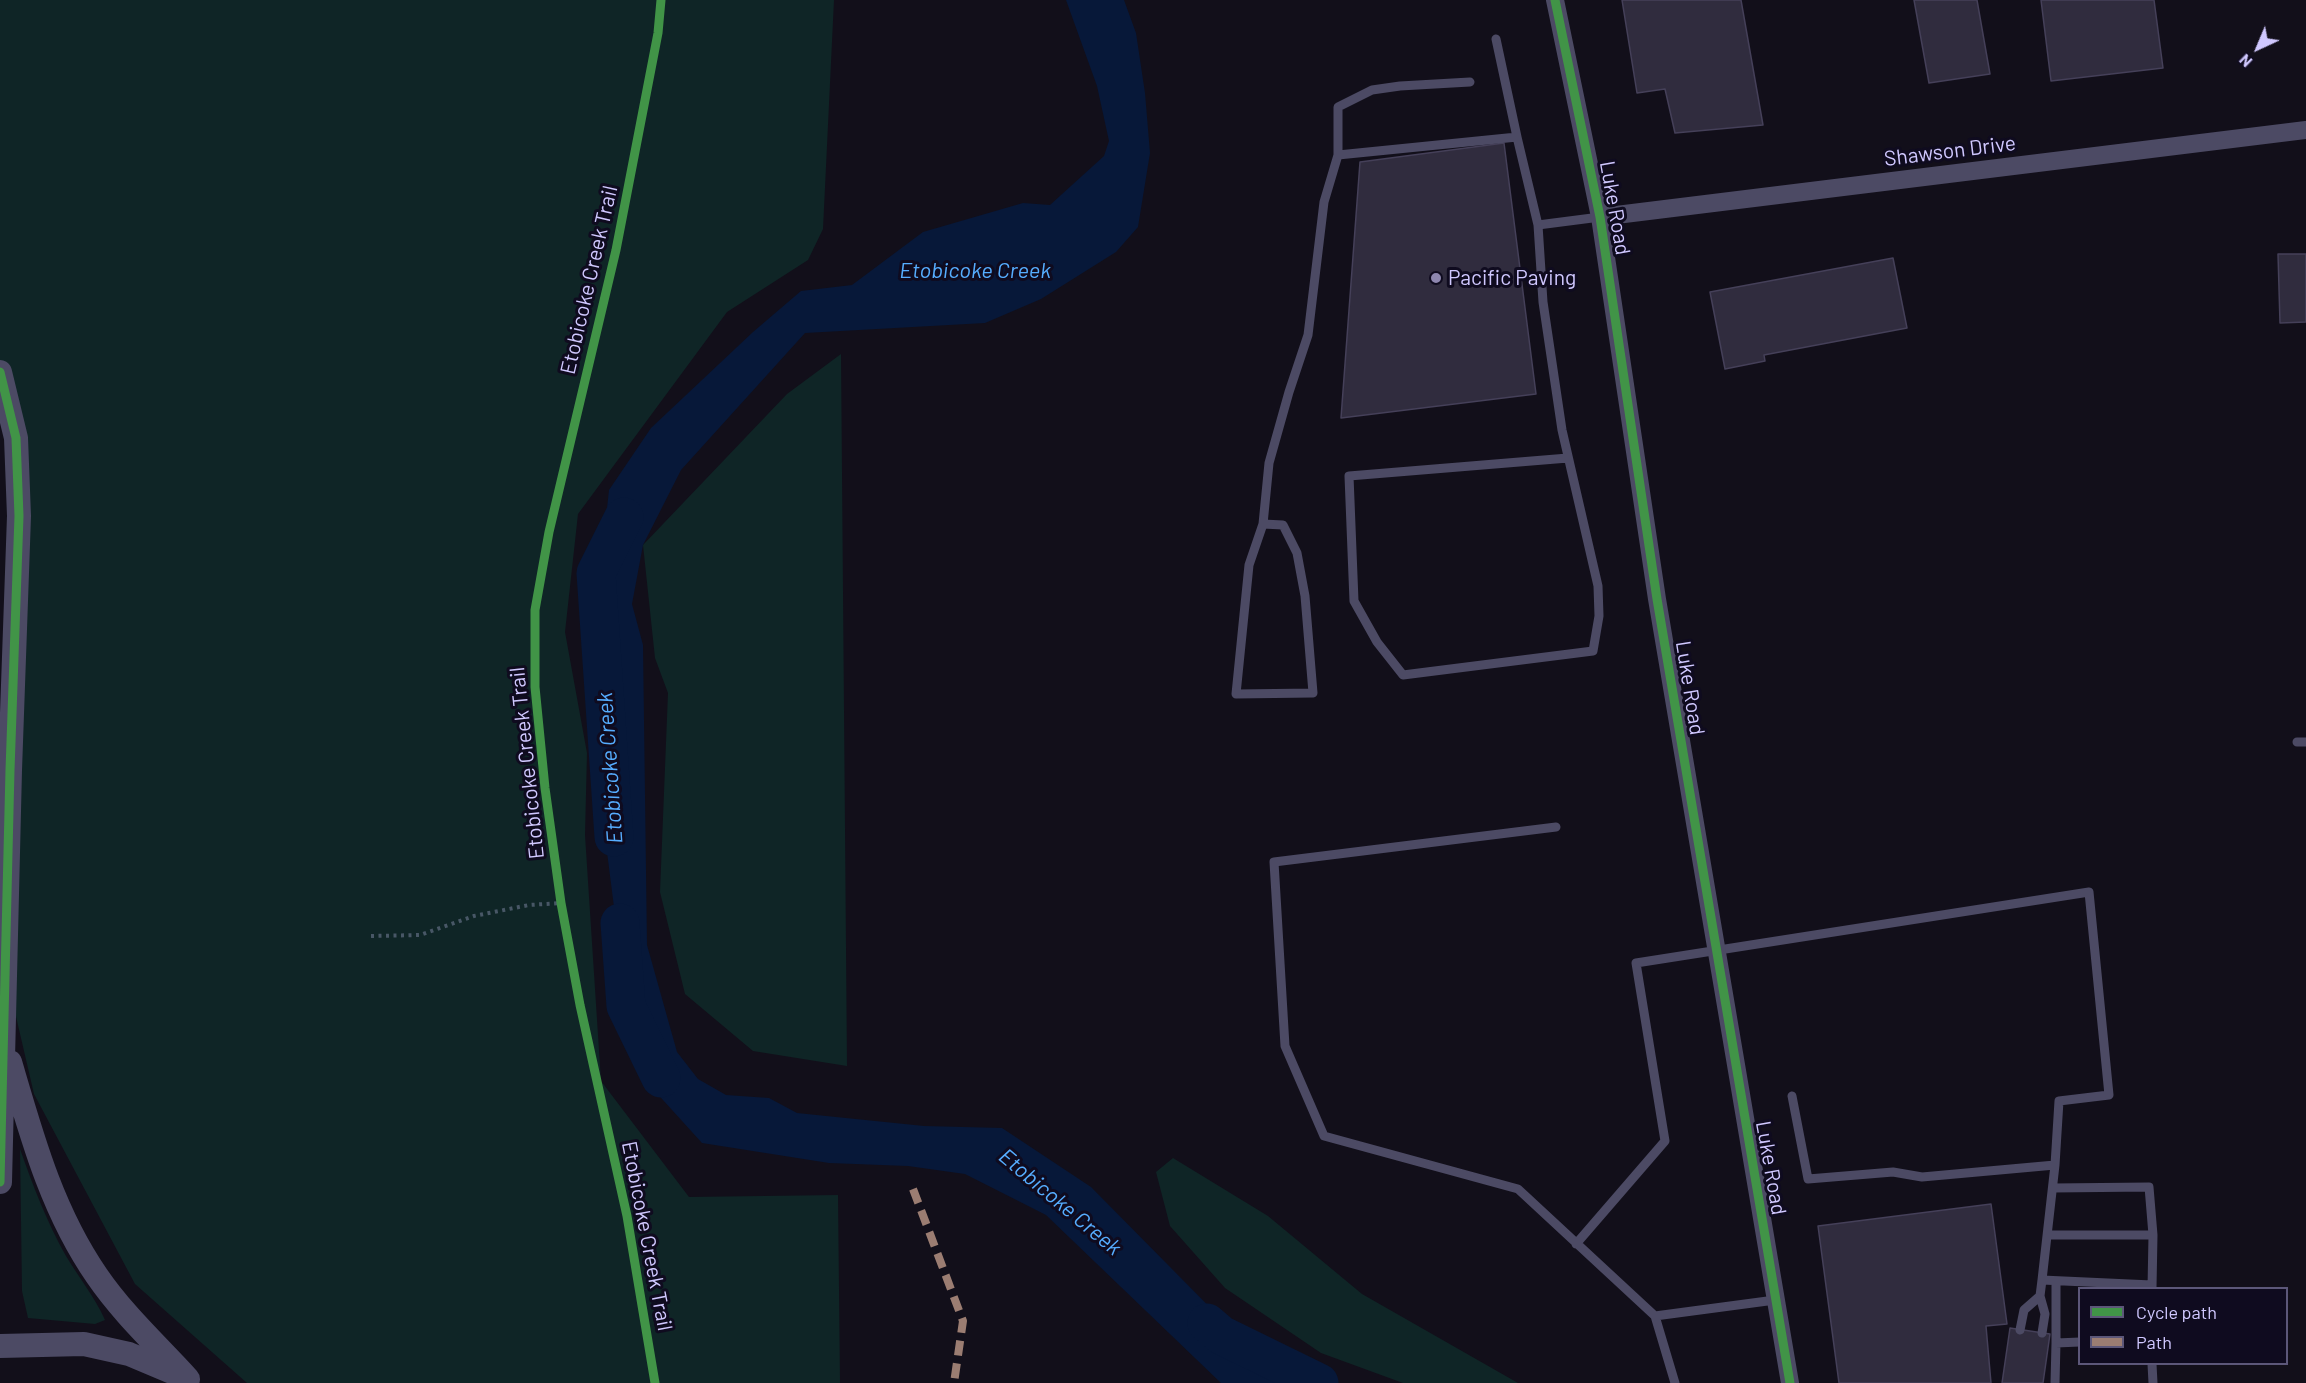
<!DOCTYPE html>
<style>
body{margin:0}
#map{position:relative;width:2306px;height:1383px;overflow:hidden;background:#120f1a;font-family:Barlow,sans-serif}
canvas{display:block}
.legend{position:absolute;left:2078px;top:1287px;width:210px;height:78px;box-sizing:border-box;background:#0f0b1f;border:2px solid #5c5779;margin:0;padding:8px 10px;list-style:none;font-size:18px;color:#d0c8ff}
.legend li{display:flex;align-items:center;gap:12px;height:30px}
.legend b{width:30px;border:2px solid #5c5779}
.north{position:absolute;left:2228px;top:18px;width:60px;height:60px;-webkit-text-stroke:4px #0f0b1f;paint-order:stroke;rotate:224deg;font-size:16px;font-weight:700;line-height:24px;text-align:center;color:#d0c8ff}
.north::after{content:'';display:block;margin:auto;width:21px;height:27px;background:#d0c8ff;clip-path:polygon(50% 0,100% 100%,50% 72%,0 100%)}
</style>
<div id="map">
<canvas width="2306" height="1383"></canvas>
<ul class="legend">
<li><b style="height:8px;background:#419447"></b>Cycle path</li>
<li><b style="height:8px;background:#9b7d72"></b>Path</li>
</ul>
<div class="north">N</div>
</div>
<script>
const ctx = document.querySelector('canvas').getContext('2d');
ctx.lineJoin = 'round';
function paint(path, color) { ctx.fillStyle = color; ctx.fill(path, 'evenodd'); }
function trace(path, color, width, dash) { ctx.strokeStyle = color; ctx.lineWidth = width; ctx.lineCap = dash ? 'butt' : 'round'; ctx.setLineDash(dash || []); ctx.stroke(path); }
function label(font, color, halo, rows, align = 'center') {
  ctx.font = font + ' Barlow,sans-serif'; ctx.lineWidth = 6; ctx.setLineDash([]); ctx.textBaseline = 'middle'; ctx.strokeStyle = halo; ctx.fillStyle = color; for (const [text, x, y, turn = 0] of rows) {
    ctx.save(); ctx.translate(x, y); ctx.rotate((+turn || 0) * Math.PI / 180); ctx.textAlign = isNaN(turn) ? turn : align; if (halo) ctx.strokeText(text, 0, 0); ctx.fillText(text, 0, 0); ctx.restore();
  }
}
paint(new Path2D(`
 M0 0H834L823 229 808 260 727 312 578 514 565 632 587 753 585 835 601 1081 689 1197 838 1195 840 1383H247L135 1284 34 1094 4 965 18 449 0 405Z
 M841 354 847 1066 753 1051 685 994 660 892 668 693 655 658 643 545 787 394Z
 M20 1149C33 1186 47 1222 66 1256 79 1278 95 1297 105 1320L95 1324 28 1318 22 1291Z
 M1173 1158 1268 1216 1362 1294 1518 1383H1403L1321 1353 1225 1288 1170 1226 1156 1172Z`), '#0f2526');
paint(new Path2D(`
 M1066 0H1124L1136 33 1145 93 1150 153 1138 227 1116 252 1041 299 985 323 805 333 681 470 643 545 632 604 643 645 647 945 677 1052 698 1079 726 1095 769 1098 797 1113 924 1126 1002 1128 1091 1187 1253 1351 1285 1360 1318 1383H1221L1046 1215 965 1174 908 1166 829 1163 702 1143 653 1089 621 962 607 852 614 711 597 600 609 490 651 428 753 332 801 291 852 285 923 232 1023 203 1050 205 1104 156 1109 141 1097 86Z`), '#071839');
trace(new Path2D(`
 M614 837 596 573 624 517
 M620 923 626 1006 661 1078
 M1207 1323 1221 1335 1319 1383`), '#071839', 39);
const building = new Path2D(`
 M1622 0H1741L1763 125 1675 133 1665 89 1637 93Z
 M1914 0H1977L1990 74 1929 83Z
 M2041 0H2154L2163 68 2051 81Z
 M1504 143 1536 394 1341 418 1360 162Z
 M2278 254H2306V322L2280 323Z
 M1893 258 1907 328 1764 355 1765 361 1725 369 1710 292Z
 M1991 1204 2007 1324 1986 1326 1991 1383H1839L1818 1226Z
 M2010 1328 2050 1334 2043 1383H2002Z`);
paint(building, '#302c3e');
trace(building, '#454059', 1.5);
trace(new Path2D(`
 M371 936 420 935 474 916 529 905 561 903`), '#485766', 4, [3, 4.5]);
trace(new Path2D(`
 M1496 39 1517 137
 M1338 155V107L1372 90 1400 86 1470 82
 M1538 225 1543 302 1562 430 1598 586 1599 616 1593 651 1403 675 1377 642 1354 601 1349 476 1568 458
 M1263 524 1283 525 1297 553 1305 596 1313 693 1236 694 1249 565 1263 524 1269 463 1289 392 1308 335 1324 202 1338 155 1517 137 1538 225 1600 217
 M2297 742H2306
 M1556 827 1274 862 1285 1046 1324 1136 1518 1189 1655 1316
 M1792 1096 1808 1179 1893 1172 1922 1177 2055 1165
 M2053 1188 2149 1187 2153 1235
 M2049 1235H2153L2152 1288
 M1576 1244 1665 1141 1636 963 2089 892 2109 1095 2059 1101 2055 1165 2042 1280 2152 1285
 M2056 1281V1343
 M2020 1330 2024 1310 2040 1296
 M2042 1333 2045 1314 2040 1296 2042 1280
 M2152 1364 2153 1383
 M1675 1383 1655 1316 1775 1300
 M2055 1383 2056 1343 2080 1342`), '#4c4a64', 9);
trace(new Path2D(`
 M1555 0 1600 217 1657 599 1790 1383
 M1600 217 2306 130`), '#4c4a64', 18);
trace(new Path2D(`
 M0 372 16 438 19 516 10 770 0 1182
 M10 1062C32 1137 52 1211 97 1276 123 1314 157 1345 188 1379
 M0 1346 84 1344 129 1354 179 1375`), '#4c4a64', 24);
trace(new Path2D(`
 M913 1189 963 1321 954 1383`), '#9b7d72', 8, [15, 8]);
trace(new Path2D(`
 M1555 0 1600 217 1657 599 1790 1383
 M0 372 16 438 19 516 10 770 0 1182
 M655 1383 627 1216 580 1005 561 903 545 788 535 687V610L549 532 616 250 658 33 661 0`), '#419447', 9);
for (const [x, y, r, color] of [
 [1436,278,6,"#8e87af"]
]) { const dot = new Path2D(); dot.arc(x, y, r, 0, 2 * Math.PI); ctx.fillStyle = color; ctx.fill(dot); trace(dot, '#0f0b1f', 2); }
label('21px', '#d0c8ff', '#0f0b1f', [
 ["Shawson Drive",1950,151,-7],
 ["Luke Road",1615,208,80],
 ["Etobicoke Creek Trail",589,280,-77],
 ["Luke Road",1690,688,81],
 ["Etobicoke Creek Trail",527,763,-96],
 ["Luke Road",1771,1168,80],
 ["Etobicoke Creek Trail",647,1236,79]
]);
label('21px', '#d0c8ff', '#0f0b1f', [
 ["Pacific Paving",1448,278]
], 'left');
label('italic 22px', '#56adff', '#0f0b1f', [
 ["Etobicoke Creek",975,271],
 ["Etobicoke Creek",610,768,-94],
 ["Etobicoke Creek",1060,1202,40]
]);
</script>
